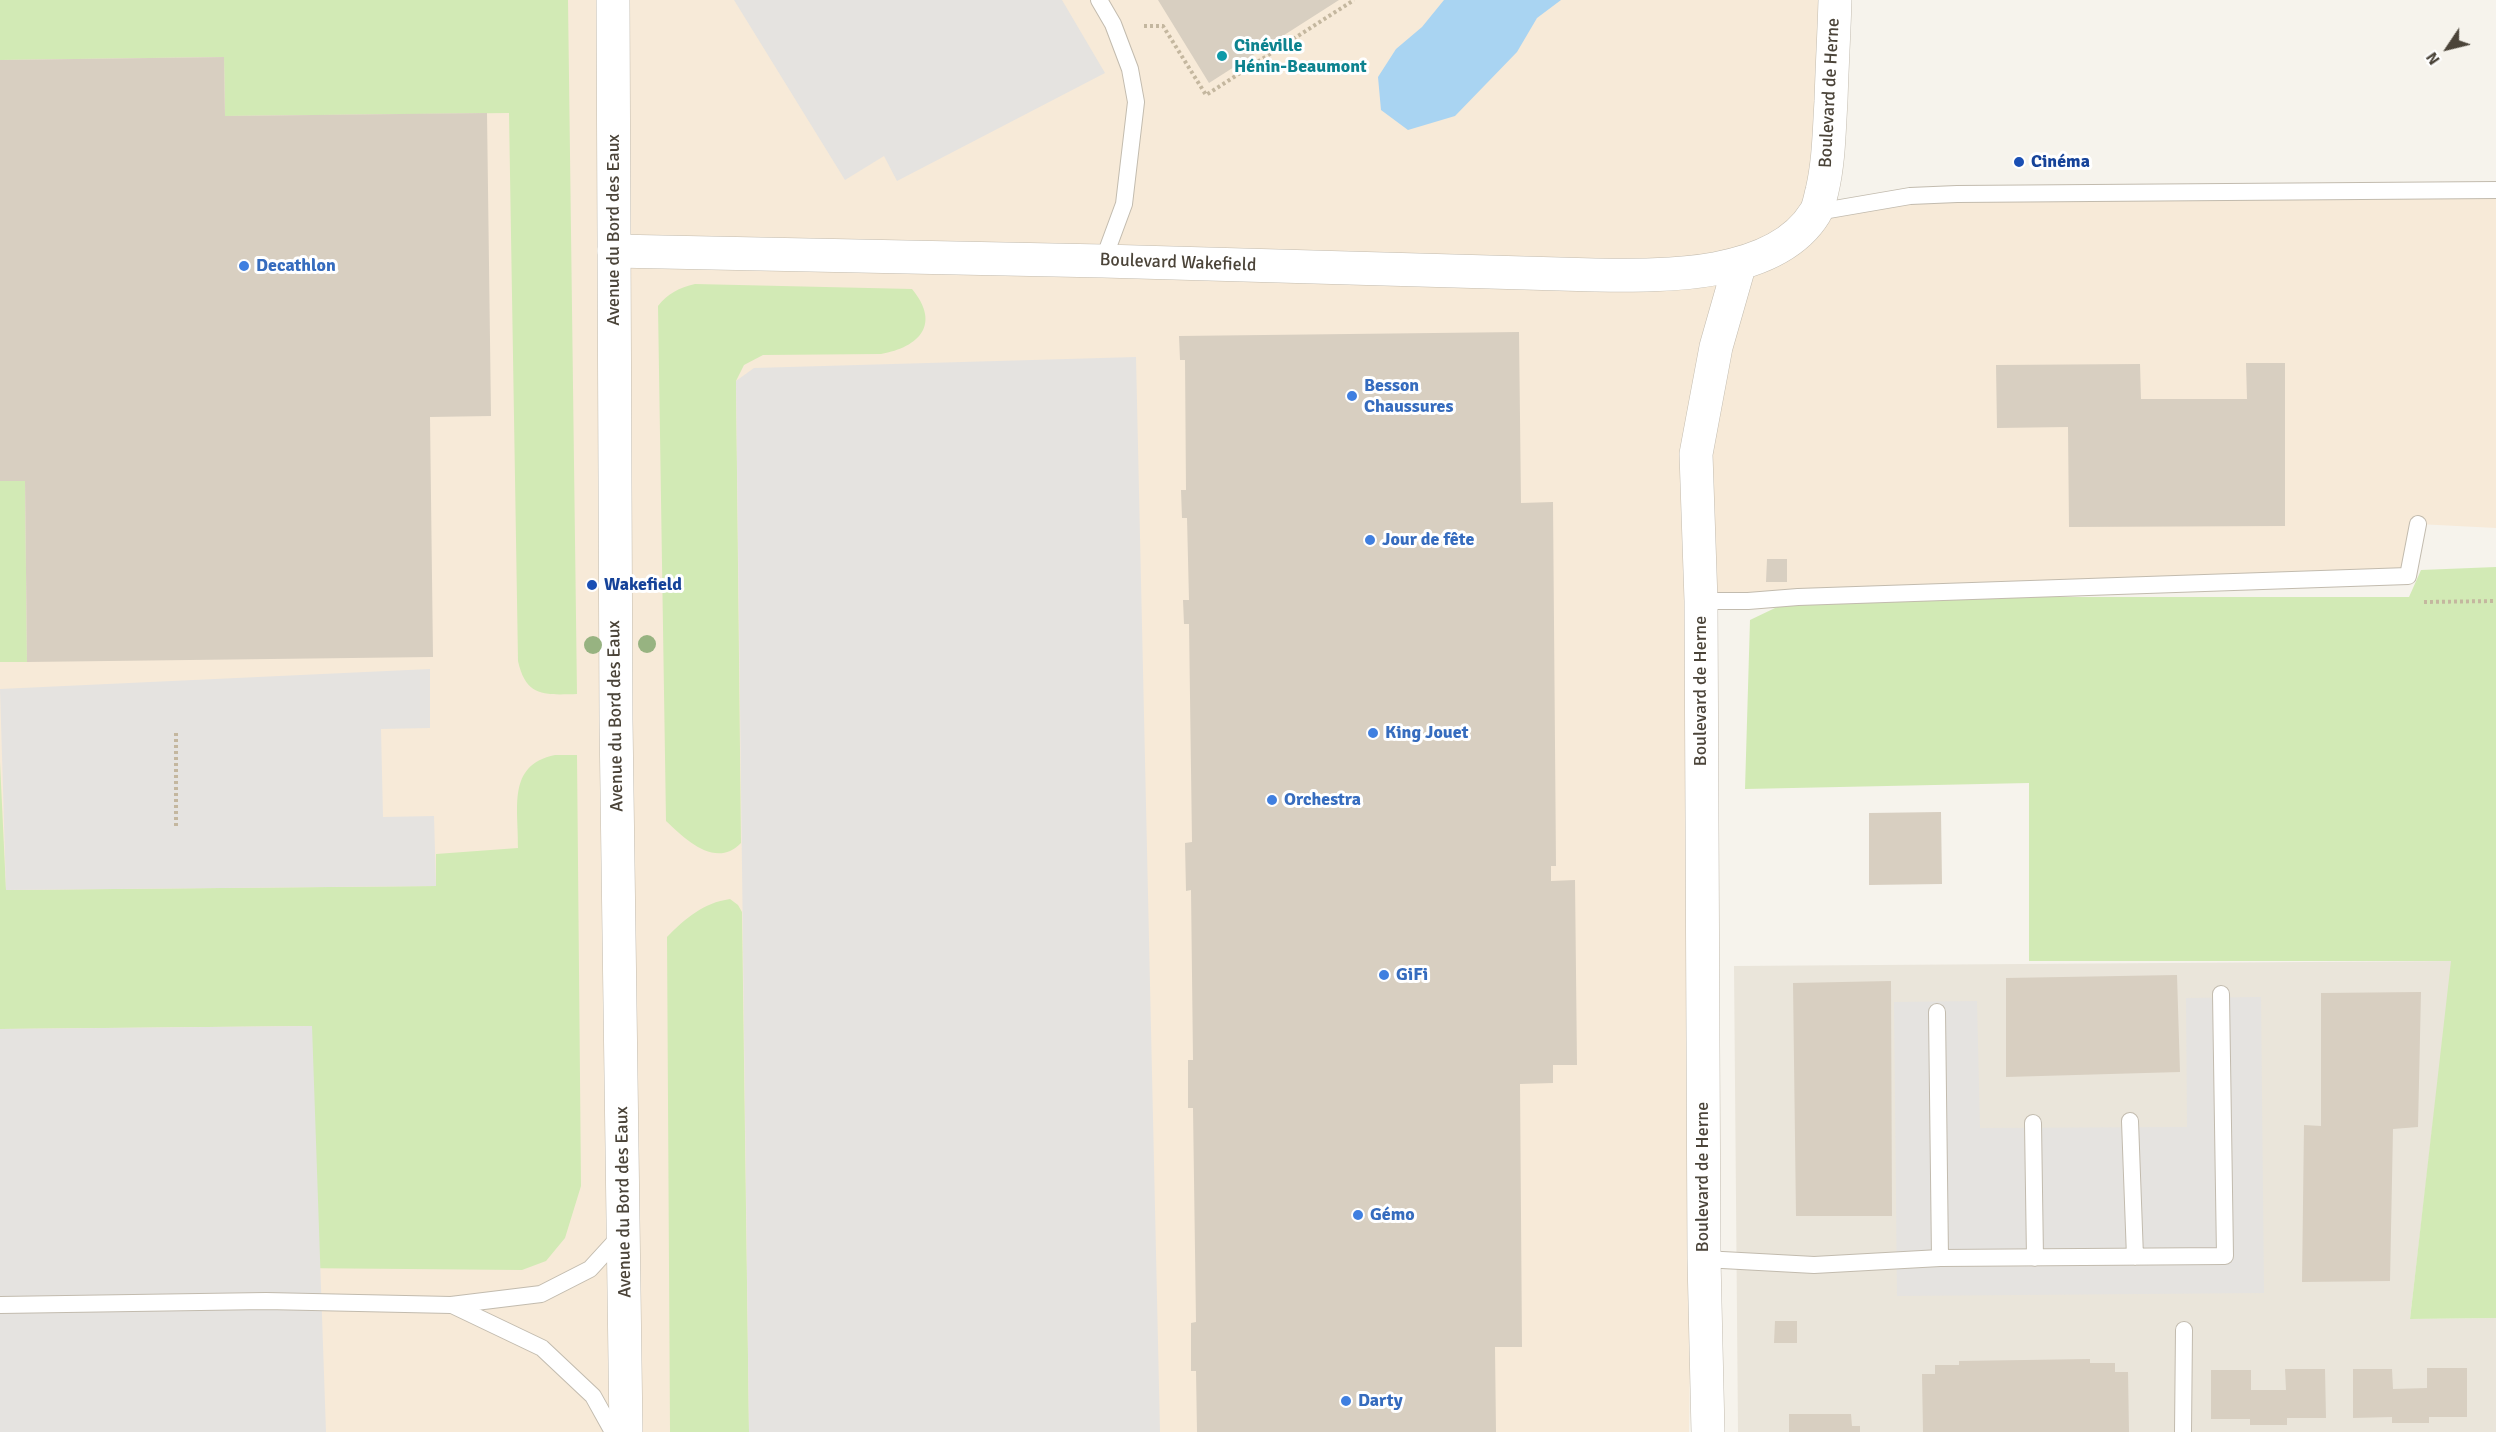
<!DOCTYPE html>
<meta charset="utf-8">
<style>
body{margin:0}
#map{position:relative;width:2496px;height:1432px;overflow:hidden;background:#f6f3ec;font-family:Signika,sans-serif}
canvas{display:block}
.north{position:absolute;left:2418px;top:18px;width:60px;height:60px;-webkit-text-stroke:4px #fff;paint-order:stroke;rotate:235deg;font-size:16px;font-weight:700;line-height:24px;text-align:center;color:#4b4439}
.north::after{content:'';display:block;margin:auto;width:21px;height:27px;background:#4b4439;clip-path:polygon(50% 0,100% 100%,50% 72%,0 100%)}
</style>
<div id="map">
<canvas width="2496" height="1432"></canvas>
<div class="north">N</div>
</div>
<script>
const ctx = document.querySelector('canvas').getContext('2d');
ctx.lineJoin = 'round';
function paint(path, color) { ctx.fillStyle = color; ctx.fill(path, 'evenodd'); }
function trace(path, color, width, dash) { ctx.strokeStyle = color; ctx.lineWidth = width; ctx.lineCap = dash ? 'butt' : 'round'; ctx.setLineDash(dash || []); ctx.stroke(path); }
function label(font, color, halo, rows, align = 'center') {
  ctx.font = font + ' Signika,sans-serif'; ctx.lineWidth = 6; ctx.setLineDash([]); ctx.textBaseline = 'middle'; ctx.strokeStyle = halo; ctx.fillStyle = color; for (const [text, x, y, turn = 0] of rows) {
    ctx.save(); ctx.translate(x, y); ctx.rotate((+turn || 0) * Math.PI / 180); ctx.textAlign = isNaN(turn) ? turn : align; if (halo) ctx.strokeText(text, 0, 0); ctx.fillText(text, 0, 0); ctx.restore();
  }
}
paint(new Path2D(`
 M2452 961 2410 1319 2496 1318V1432H1738L1734 966Z`), '#eae5da');
paint(new Path2D(`
 M0 0H1835L1817 211 1910 196 2496 190V528L2418 524 2408 576 1701 601 1689 1432H0Z`), '#f7ead8');
paint(new Path2D(`
 M0 0H568L577 694C544 695 526 697 518 661L509 113 225 116 224 57 0 60Z
 M695 284 912 289C941 324 920 347 881 354L763 355 744 365 736 381 741 843C716 869 686 840 666 821L658 306C668 293 679 288 695 284Z
 M0 481H25L27 662H0Z
 M2496 567V1318L2410 1319 2451 961H2029V783L1745 789 1750 620 1798 597H2409L2421 570Z
 M555 755H577L581 1186 565 1238 546 1261 522 1270 292 1268 312 1026 0 1029V762L6 890 436 886V854L518 848C519 809 506 765 555 755Z
 M730 899 738 905 742 912 749 1432H670L667 937C686 918 703 903 730 899Z`), '#d2eab5');
paint(new Path2D(`
 M734 0H1062L1105 73 897 181 884 156 845 180Z
 M1136 357 1160 1432H749L736 381 754 368Z
 M430 669V728L381 729 383 817 434 816 436 886 6 890 0 689Z
 M2261 997 2264 1293 1897 1296 1894 1002 1977 1001 1980 1128 2187 1127 2186 998Z
 M312 1026 326 1432H0V1029Z`), '#e5e3e0');
paint(new Path2D(`
 M1444 0H1561L1537 18 1517 52 1455 116 1408 130 1381 110 1378 77 1396 49 1422 27Z`), '#a9d4f2');
paint(new Path2D(`
 M1158 0H1339L1209 83Z
 M224 57 225 116 487 113 491 416 430 417 433 657 27 662 25 481H0V60Z
 M1519 332 1521 503 1553 502 1556 866H1551V881L1575 880 1577 1065H1553V1083L1520 1084 1522 1347H1495L1496 1432H1197L1196 1371H1191V1323L1196 1322 1193 1108H1188V1060H1193L1191 890 1186 891 1185 843 1192 842 1189 624H1184L1183 600H1189L1187 518H1182L1181 490H1186L1185 360H1180L1179 336Z
 M2246 363H2285V526L2069 527 2068 427 1997 428 1996 365 2140 364 2141 399H2247Z
 M1767 559H1787V582H1766Z
 M1941 812 1942 884 1869 885V813Z
 M2177 975 2180 1072 2006 1077V978Z
 M1891 981 1892 1216H1796L1793 983Z
 M2421 992 2418 1127 2393 1129 2390 1281 2302 1282 2304 1125 2321 1126V993Z
 M1775 1321H1797V1343H1774Z
 M2090 1359V1363H2115V1372H2128L2129 1432H1923L1922 1374H1935V1365H1959V1361Z
 M2427 1368H2467V1417H2429V1423H2392V1417L2353 1418V1369H2392L2393 1389 2427 1388Z
 M2285 1369H2325L2326 1418H2287V1425H2250V1419H2211V1370H2251V1390H2286Z
 M1789 1414H1851L1852 1426H1860V1432H1789Z`), '#d8cfc1');
const service = new Path2D(`
 M1099 0 1113 24 1130 69 1136 102 1124 204 1103 261
 M1817 212 1910 196 1957 194 2496 190
 M1701 601H1748L1798 597 2408 576 2418 524
 M1937 1012 1940 1258
 M2130 1121 2135 1257
 M2033 1123 2035 1258
 M1704 1259 1814 1265 1940 1258 2225 1256 2221 994
 M0 1305 266 1301 451 1305 541 1294 590 1269 622 1234
 M452 1305 542 1348 593 1396 613 1432
 M2183 1432 2184 1330`);
const minor = new Path2D(`
 M614 251 1103 261 1595 275C1662 276 1775 278 1815 213 1819 207 1820 198 1822 191 1829 161 1829 132 1831 101 1832 67 1834 34 1835 0
 M1708 1432 1704 1259 1701 601 1696 454 1716 347 1740 263`);
const tertiary = new Path2D(`
 M613 0 616 720 626 1432`);
trace(service, '#c2bbae', 18);
trace(minor, '#c2bbae', 34);
trace(tertiary, '#c2bbae', 34);
trace(new Path2D(`
 M1144 26H1163L1206 95 1354 0
 M2424 602 2496 601
 M176 826V732`), '#c4b79f', 4, [3, 3]);
trace(service, '#fff', 16);
trace(minor, '#fff', 33);
trace(tertiary, '#fff', 33);
ctx.fillStyle = '#97b381';
for (const [x, y] of [
 [647,644],
 [593,645]
]) { ctx.beginPath(); ctx.arc(x, y, 9, 0, 2 * Math.PI); ctx.fill(); }
for (const [x, y, r, color] of [
 [1222,56,6,"#0f9aa8"],
 [2019,162,6,"#1a4fb4"],
 [244,266,6,"#3f7fe0"],
 [1352,396,6,"#3f7fe0"],
 [1370,540,6,"#3f7fe0"],
 [592,585,6,"#1a4fb4"],
 [1373,733,6,"#3f7fe0"],
 [1272,800,6,"#3f7fe0"],
 [1384,975,6,"#3f7fe0"],
 [1358,1215,6,"#3f7fe0"],
 [1346,1401,6,"#3f7fe0"]
]) { const dot = new Path2D(); dot.arc(x, y, r, 0, 2 * Math.PI); ctx.fillStyle = color; ctx.fill(dot); trace(dot, '#fff', 2); }
label('bold 18px', '#0d838f', '#fff', [
 ["Cinéville",1234,46],
 ["Hénin-Beaumont",1234,67]
], 'left');
label('18px', '#4b4439', '#fff', [
 ["Boulevard de Herne",1830,93,-87],
 ["Avenue du Bord des Eaux",614,230,-90],
 ["Boulevard Wakefield",1178,263,2],
 ["Boulevard de Herne",1701,691,-90],
 ["Avenue du Bord des Eaux",616,716,-91],
 ["Boulevard de Herne",1703,1177,-90],
 ["Avenue du Bord des Eaux",624,1202,-91]
]);
label('bold 18px', '#164399', '#fff', [
 ["Cinéma",2031,162],
 ["Wakefield",604,585]
], 'left');
label('bold 18px', '#366cbe', '#fff', [
 ["Decathlon",256,266],
 ["Besson",1364,386],
 ["Chaussures",1364,407],
 ["Jour de fête",1382,540],
 ["King Jouet",1385,733],
 ["Orchestra",1284,800],
 ["GiFi",1396,975],
 ["Gémo",1370,1215],
 ["Darty",1358,1401]
], 'left');
</script>
